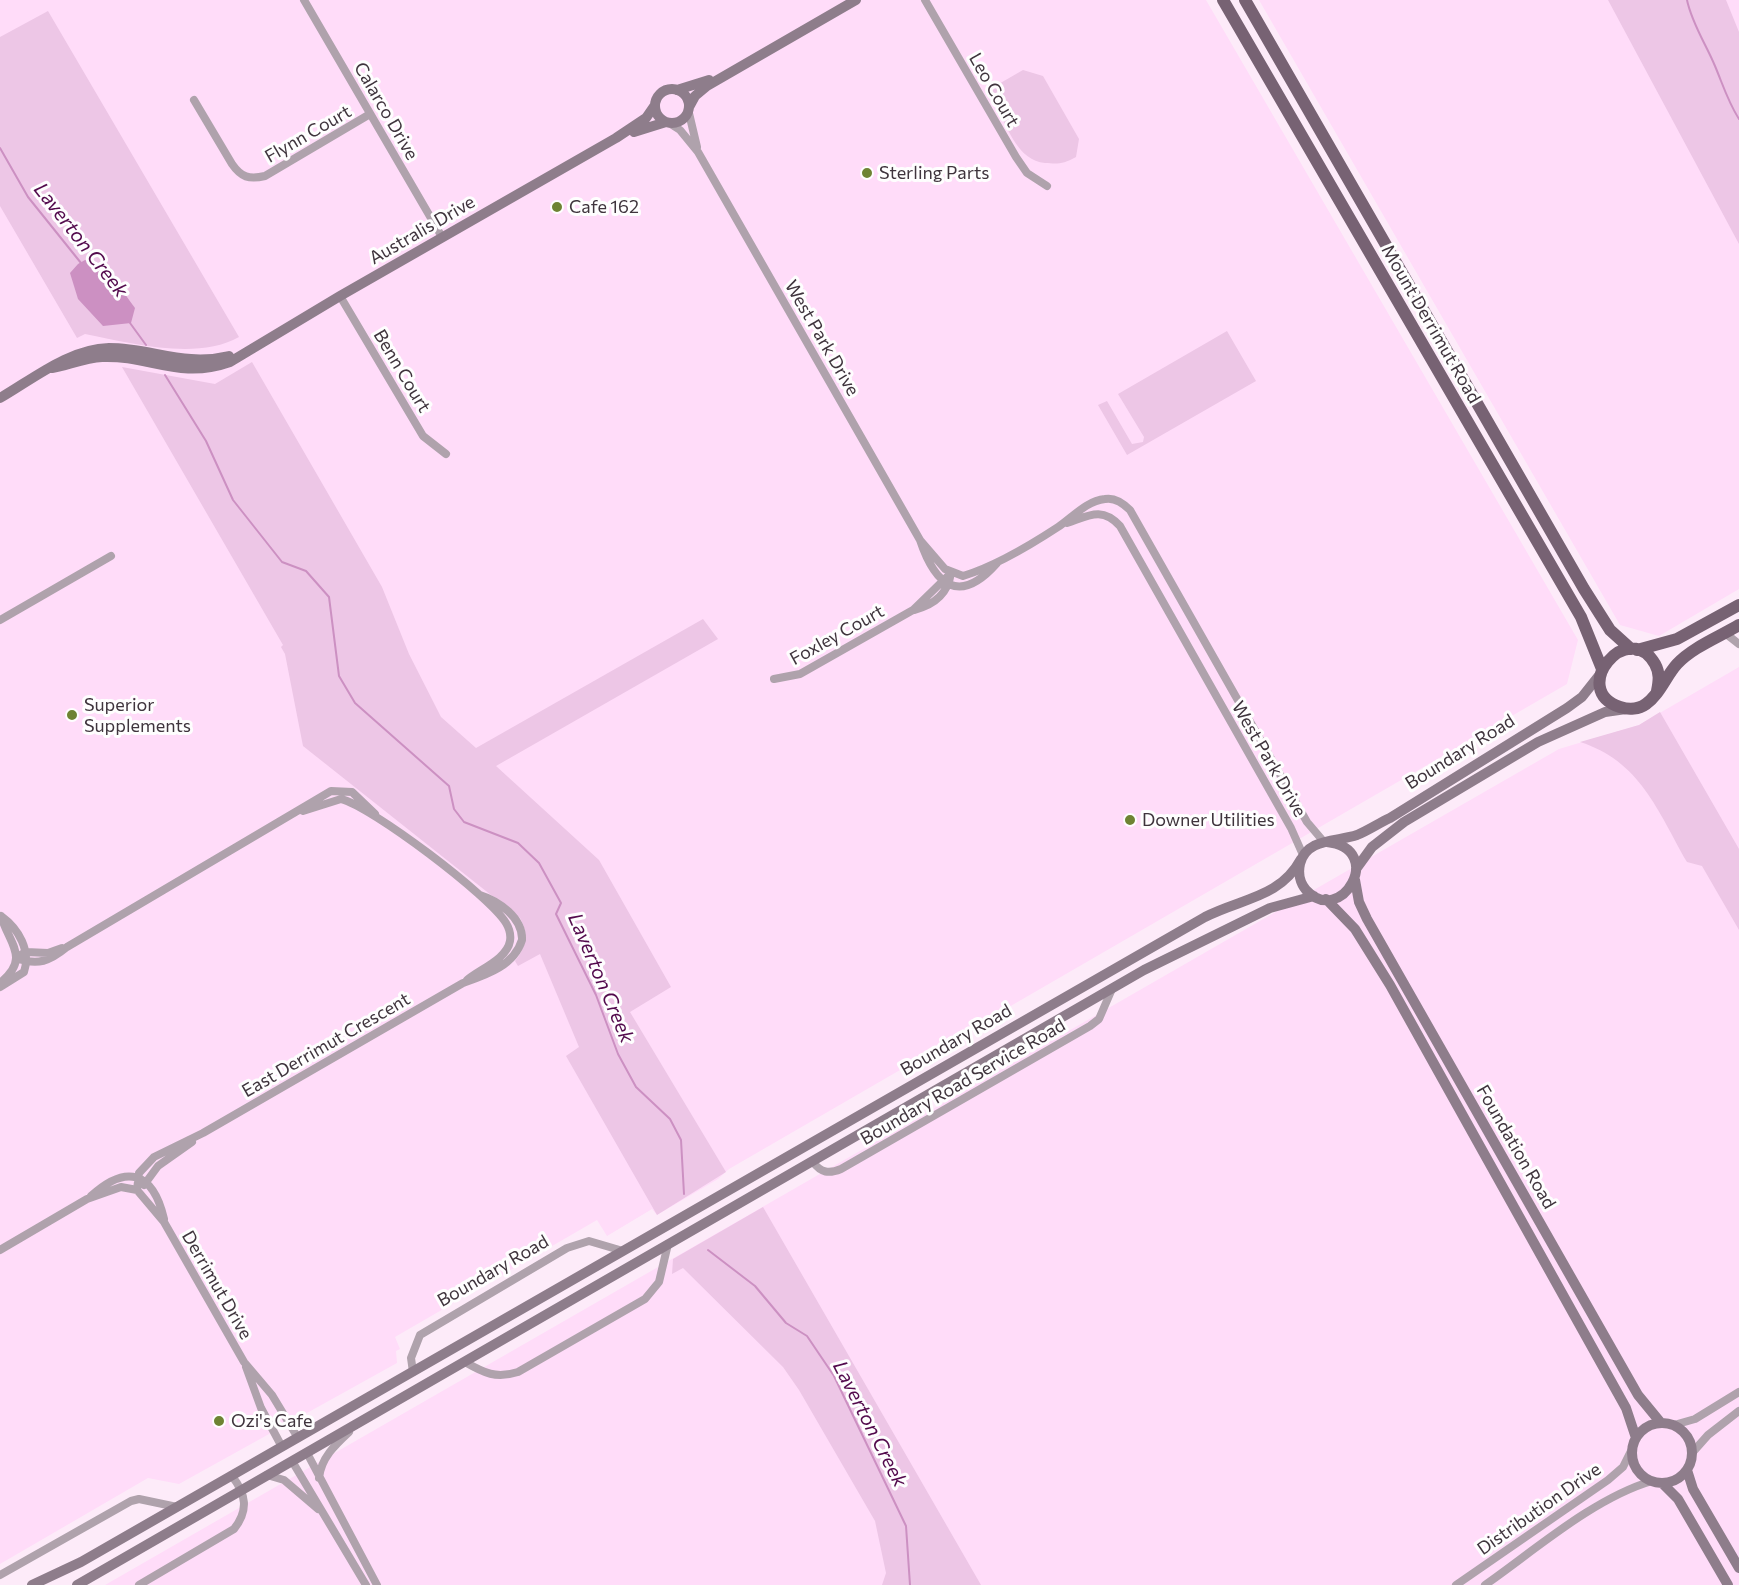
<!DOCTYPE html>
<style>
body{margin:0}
canvas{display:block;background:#fdebf9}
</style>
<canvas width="1739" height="1585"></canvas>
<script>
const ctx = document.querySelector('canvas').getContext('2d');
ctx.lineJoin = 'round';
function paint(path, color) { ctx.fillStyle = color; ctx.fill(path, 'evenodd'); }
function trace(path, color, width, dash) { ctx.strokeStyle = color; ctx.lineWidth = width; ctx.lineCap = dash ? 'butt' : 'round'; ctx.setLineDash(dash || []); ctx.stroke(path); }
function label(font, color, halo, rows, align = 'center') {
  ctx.font = font + ' Commissioner,sans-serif'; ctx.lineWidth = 6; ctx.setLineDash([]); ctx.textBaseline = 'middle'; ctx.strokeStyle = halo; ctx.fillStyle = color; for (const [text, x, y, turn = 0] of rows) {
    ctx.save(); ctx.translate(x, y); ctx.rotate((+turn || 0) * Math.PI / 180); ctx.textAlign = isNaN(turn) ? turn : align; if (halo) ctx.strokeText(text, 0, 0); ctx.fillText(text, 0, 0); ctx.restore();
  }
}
paint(new Path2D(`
 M0 0H1206L1578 640 1567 684 729 1169 718 1179 657 1215 652 1209 607 1236 597 1220 395 1337 400 1349 396 1351 397 1363 179 1484 148 1478 0 1564Z
 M1259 0H1739V589L1659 636 1620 625Z
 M1739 667V1585H105L1559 749 1639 725Z`), '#ffdcf9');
paint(new Path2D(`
 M1608 0H1726L1739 32V244Z
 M48 11 239 337C197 361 130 343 85 334L77 338 0 206V37Z
 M1023 70 1043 76 1079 139 1076 157C1063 164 1059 164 1045 163 1018 160 1009 130 997 109L1000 105 996 97 991 98 989 95 997 85Z
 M1227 331 1256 381 1127 455 1098 405 1107 401 1132 444 1143 442 1144 437 1118 394Z
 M252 362 382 587 409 654 441 717 476 748 703 619 718 639 496 766 599 860 671 987 630 1012 726 1172 657 1215 566 1056 579 1047 540 954 518 966 515 961C526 948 529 934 520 918L303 746 285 654 281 647 283 645 122 367 215 384Z
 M1660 712 1739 849V930L1702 866 1687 862C1658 811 1640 761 1580 742L1639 725Z
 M763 1207 981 1585H882L886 1573 875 1521 799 1390 783 1367 683 1268 672 1274 673 1259Z`), '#edc6e6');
paint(new Path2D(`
 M85 260C107 264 123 292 135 308L131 323 103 326 78 299 70 273 78 264Z`), '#cc90c2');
trace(new Path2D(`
 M1687 0C1692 24 1706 44 1715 66 1723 85 1728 102 1739 119
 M0 148 28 197 81 263
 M130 323 146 345
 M165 375 206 441 233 500 282 562 306 571 329 597 339 676 355 703 449 786 454 809 464 822 518 843 539 863 561 903 556 914 596 995 618 1054 636 1087 670 1119 681 1140 684 1194
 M708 1250 755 1286 786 1323 807 1336 834 1376 906 1526 910 1585`), '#cc90c2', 2);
trace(new Path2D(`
 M304 0 442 237
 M925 0 1016 157 1027 173 1047 186
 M194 100 232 164C241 177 249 180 265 176L370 114
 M688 109 697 147
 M669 123 680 130 698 152 920 540C935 585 959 606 997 563
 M340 296 423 436 446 454
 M1067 523C1088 516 1102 506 1120 526L1291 828 1303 855
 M920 540 945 569 963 576C996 566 1029 546 1058 527 1073 517 1086 501 1105 499 1115 497 1123 503 1130 510L1307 822 1324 842
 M914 610C934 605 948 593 951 573
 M0 620 111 556
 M1725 633 1739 644
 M774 679 800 674 913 610 951 573
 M303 811 341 799C371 806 490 896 506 923 509 928 511 935 510 941 507 959 480 969 467 980
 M22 954 26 952 48 953 62 948
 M16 958C38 966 50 961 67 947L331 791 352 792 375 814
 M0 983C31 958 9 944 1 916
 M0 987 24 972C31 951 19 929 1 916
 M813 1162C821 1173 829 1174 841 1169L1090 1026 1099 1019 1112 989
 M144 1185 158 1166 192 1142
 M137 1190 139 1173 154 1157 203 1133 463 983C486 975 514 966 522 940 523 918 499 901 480 895
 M91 1196C126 1164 153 1171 164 1219
 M0 1250 87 1199 121 1187 137 1190 164 1222 244 1362 272 1395 298 1438
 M465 1362C484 1373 496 1379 518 1372L645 1299 659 1282 668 1244
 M246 1367 261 1408 282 1447
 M413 1372 411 1358 420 1335 567 1248 589 1241 623 1251
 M1674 1425 1695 1419 1739 1392
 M307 1453 377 1585
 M1692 1453 1708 1435 1739 1411
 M292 1461 366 1585
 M267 1475 284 1480 318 1509
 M319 1478C321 1458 335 1445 349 1432
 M0 1575 131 1501 139 1499 177 1507
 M139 1585 234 1529C249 1510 246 1494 232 1476
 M1456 1585 1608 1480 1623 1467 1632 1449
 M1485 1585C1535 1550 1594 1498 1652 1481`), '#afa2ac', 8);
trace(new Path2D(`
 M655 106a17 17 0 1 1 34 0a17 17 0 1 1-34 0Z
 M677 90 709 80
 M689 107 695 96 707 86 856 0
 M634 132 666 122
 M52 368C68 365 85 358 102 357 149 355 179 380 230 362L340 296 616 138 646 118 655 105
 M0 398C33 379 69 349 109 348 152 348 184 367 229 356
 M1327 842C1387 849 1341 928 1306 890 1300 883 1298 873 1300 864 1306 838 1337 842 1357 835 1369 830 1379 823 1390 818L1567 708 1582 697 1601 673
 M1356 869 1372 847 1404 822 1538 742 1605 712 1626 709
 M1355 880 1359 902 1367 919 1638 1395 1661 1423
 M1326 899 1355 929 1390 985 1626 1408 1636 1438
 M1632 1453a30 30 0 1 1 60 0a30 30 0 1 1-60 0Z
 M1687 1470 1693 1489 1739 1568
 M1662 1483 1678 1499 1728 1585
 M32 1585 81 1562 1205 917C1242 898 1280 898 1301 859
 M77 1585 1144 970 1270 908 1314 896`), '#8e7d8b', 10);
trace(new Path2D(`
 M1223 0 1581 617 1602 669
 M1245 0 1584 589 1610 630 1631 649
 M1637 650 1677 639 1739 605
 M1657 691C1659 681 1660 673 1655 664 1628 617 1568 690 1620 707 1629 710 1639 709 1646 704 1660 694 1666 676 1677 664 1693 647 1719 637 1739 625`), '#776273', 12);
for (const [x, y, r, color] of [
 [867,173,6,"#6e8333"],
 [557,207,6,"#6e8333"],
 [72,715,6,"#6e8333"],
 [1130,820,6,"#6e8333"],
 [219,1421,6,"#6e8333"]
]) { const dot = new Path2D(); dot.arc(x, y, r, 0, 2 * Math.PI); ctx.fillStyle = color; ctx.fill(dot); trace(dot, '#fefefe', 2); }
label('18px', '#3f343d', '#fefefe', [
 ["Leo Court",994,90,60],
 ["Calarco Drive",386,111,60],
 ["Flynn Court",308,134,-30],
 ["Australis Drive",422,230,-30],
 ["Mount Derrimut Road",1431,324,60],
 ["West Park Drive",822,338,60],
 ["Benn Court",402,371,59],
 ["Foxley Court",837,635,-29],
 ["Boundary Road",1460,752,-32],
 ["West Park Drive",1269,759,60],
 ["Boundary Road",956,1040,-30],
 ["East Derrimut Crescent",326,1045,-30],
 ["Boundary Road Service Road",963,1082,-30],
 ["Foundation Road",1516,1147,60],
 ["Boundary Road",493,1271,-30],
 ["Derrimut Drive",217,1285,60],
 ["Distribution Drive",1539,1509,-35]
]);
label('18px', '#3f343d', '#fefefe', [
 ["Sterling Parts",879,173],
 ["Cafe 162",569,207],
 ["Superior",84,705],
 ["Supplements",84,726],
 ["Downer Utilities",1142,820],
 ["Ozi's Cafe",231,1421]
], 'left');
label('italic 20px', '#530a4d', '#fefefe', [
 ["Laverton Creek",81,240,52],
 ["Laverton Creek",601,978,67],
 ["Laverton Creek",870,1424,63]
]);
</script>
